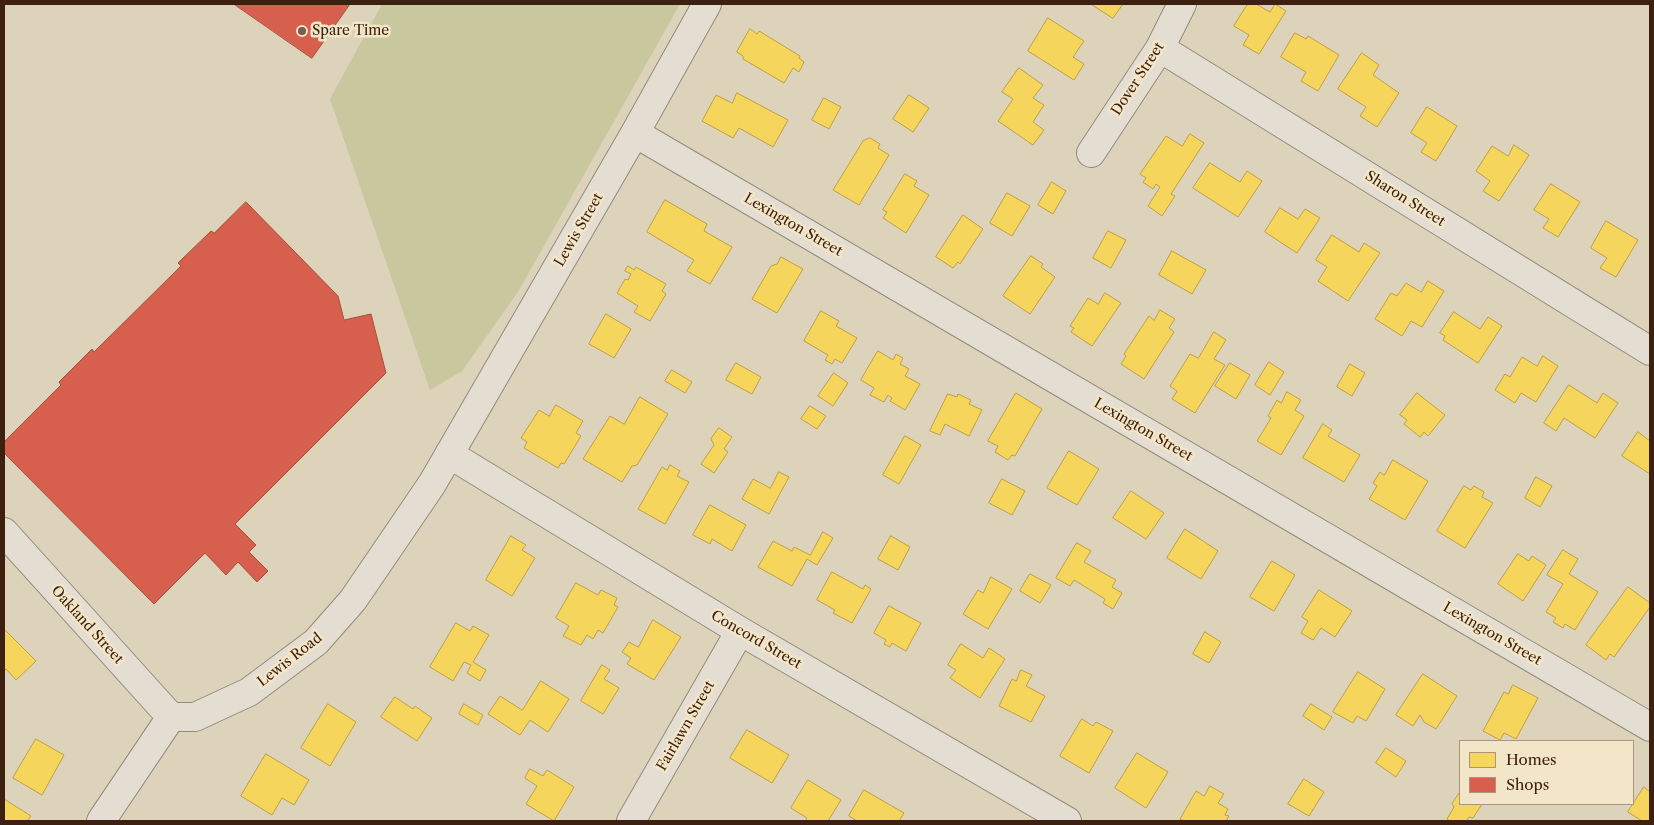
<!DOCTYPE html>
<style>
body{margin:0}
#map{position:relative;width:1654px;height:825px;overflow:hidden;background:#ddd2ba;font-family:"Libre Caslon Text",serif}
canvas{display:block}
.frame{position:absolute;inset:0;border:5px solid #3d200f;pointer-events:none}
.legend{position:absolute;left:1459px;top:740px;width:175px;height:65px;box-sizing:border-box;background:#f3e5c8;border:1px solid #aa967e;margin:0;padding:6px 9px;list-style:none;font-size:15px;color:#3d200f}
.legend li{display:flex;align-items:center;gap:10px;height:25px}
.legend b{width:25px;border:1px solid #aa967e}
</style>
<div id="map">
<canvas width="1654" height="825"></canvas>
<div class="frame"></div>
<ul class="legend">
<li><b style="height:14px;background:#f6d55c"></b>Homes</li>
<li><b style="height:14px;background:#d6604d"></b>Shops</li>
</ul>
</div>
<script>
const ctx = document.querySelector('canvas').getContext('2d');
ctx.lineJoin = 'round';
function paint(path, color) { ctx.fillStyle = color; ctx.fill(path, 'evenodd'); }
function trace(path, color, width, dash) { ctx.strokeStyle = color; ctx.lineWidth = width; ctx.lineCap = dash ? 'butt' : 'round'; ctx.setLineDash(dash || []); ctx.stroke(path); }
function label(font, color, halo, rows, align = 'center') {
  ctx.font = font + ' "Libre Caslon Text",serif'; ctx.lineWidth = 5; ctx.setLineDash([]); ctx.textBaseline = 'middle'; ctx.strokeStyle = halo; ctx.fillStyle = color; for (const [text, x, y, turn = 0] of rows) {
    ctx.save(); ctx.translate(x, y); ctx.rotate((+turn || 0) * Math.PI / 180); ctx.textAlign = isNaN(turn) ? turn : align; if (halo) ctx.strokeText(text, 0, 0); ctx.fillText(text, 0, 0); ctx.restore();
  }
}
paint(new Path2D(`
 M382 4H680L518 292 462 371 430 390 330 99Z`), '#c9c79e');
const homes = new Path2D(`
 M1091 4H1123L1113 18Z
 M1248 4H1256L1270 12 1275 4 1286 11 1259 54 1243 45 1249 35 1234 26Z
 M1048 18 1084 41 1073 57 1084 64 1074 80 1028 51Z
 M750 29 757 34 759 31 800 56 799 58 804 62 799 72 793 68 784 83 743 59V56L737 52Z
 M1295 33 1306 39 1308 36 1339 55 1318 91 1301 81 1306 72 1281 57Z
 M1362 53 1379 65 1373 75 1399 93 1377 127 1360 116 1366 107 1338 89Z
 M1019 68 1043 85 1033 98 1044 105 1033 122 1044 130 1033 145 998 121 1013 99 1002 92Z
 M737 93 788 120 773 147 739 128 733 138 702 121 716 95 732 103Z
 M909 95 929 108 913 132 893 119Z
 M824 98 841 107 829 129 812 120Z
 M1427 107 1457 126 1436 161 1421 152 1427 143 1411 133Z
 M1190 134 1204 143 1171 194 1175 196 1162 216 1148 206 1160 187 1156 184 1153 189 1143 182 1146 178 1140 174 1166 136 1182 146Z
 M870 138 880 144 878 148 889 155 859 205 833 190 863 141Z
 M1514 145 1529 155 1499 201 1483 191 1490 181 1476 171 1492 146 1508 156Z
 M1210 163 1240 182 1247 171 1262 181 1238 217 1193 188Z
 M905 174 917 181 914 186 929 195 906 233 883 218 887 212 883 210Z
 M1052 182 1066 191 1053 214 1038 205Z
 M1551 184 1580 202 1558 237 1543 228 1549 219 1534 210Z
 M1007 193 1030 206 1012 236 990 223Z
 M665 200 707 224 704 231 732 247 710 284 687 271 694 260 647 232Z
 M1280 208 1298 219 1305 209 1320 218 1297 253 1265 232Z
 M963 215 983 229 960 264 958 262 953 268 936 257Z
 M1606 221 1638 240 1616 277 1600 268 1607 258 1591 248Z
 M1108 231 1126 240 1111 268 1093 258Z
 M1332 235 1359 252 1364 243 1380 253 1348 301 1318 281 1327 267 1316 260Z
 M1172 251 1206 270 1192 294 1159 275Z
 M1031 256 1043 264 1041 267 1055 277 1030 314 1003 296Z
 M781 257 803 269 777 313 752 299 771 266 777 264Z
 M628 266 634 270 636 267 666 284 662 291 666 294 650 321 634 312 638 306 617 293 625 279 628 280 631 274 625 271Z
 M1428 281 1444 291 1422 327 1411 321 1402 336 1375 319 1391 293 1397 296 1406 283 1421 292Z
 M1105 293 1121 303 1092 346 1071 332 1074 328 1070 326 1088 298 1098 304Z
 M1160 310 1175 319 1169 328 1174 332 1144 379 1121 364 1126 356 1124 354 1149 316 1154 320Z
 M821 311 839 321 836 326 857 338 842 363 835 359 832 364 825 360 828 355 804 341Z
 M1454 312 1480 329 1488 317 1502 326 1478 363 1443 340 1445 336 1440 333Z
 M606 314 631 329 614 358 589 344Z
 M1214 332 1226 340 1214 359 1225 365 1195 413 1172 399 1177 391 1170 386 1190 354 1198 358Z
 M878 351 893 360 896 354 903 358 900 364 909 369 905 376 920 384 905 410 890 401 892 398 888 395 884 402 870 395 874 388 861 380Z
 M1543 356 1558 366 1536 402 1521 393 1515 403 1495 390 1505 374 1510 377 1522 357 1537 366Z
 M1269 362 1284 372 1270 395 1255 385Z
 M736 363 761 377 752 394 726 380Z
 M1230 363 1250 375 1236 399 1215 386Z
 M1350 364 1365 373 1352 396 1337 387Z
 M672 370 692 382 685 393 665 381Z
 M834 373 848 383 833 406 818 396Z
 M1569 385 1597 403 1603 393 1618 403 1595 438 1564 418 1556 431 1544 423Z
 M1287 392 1301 400 1295 410 1304 416 1281 455 1257 441 1271 418 1268 416 1277 400 1281 403Z
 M1016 393 1042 409 1015 456 1012 455 1008 460 995 452 998 446 988 441Z
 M1417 393 1445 415 1428 436 1424 432 1420 437 1404 424 1407 420 1400 415Z
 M948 394 957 397 958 394 971 400 969 404 982 410 969 436 945 424 940 435 930 431Z
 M640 397 668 414 637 465 632 466 622 482 583 459 610 416 624 424Z
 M556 405 583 421 576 433 581 436 564 464 561 463 558 468 524 448 527 442 521 438 539 410 549 416Z
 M810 406 826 416 817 429 801 419Z
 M1323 424 1332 430 1328 436 1360 455 1344 482 1303 458Z
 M719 428 732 437 724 449 728 452 714 473 701 464 714 445 711 439Z
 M1638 432 1650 441V474L1622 456Z
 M905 436 921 445 899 484 883 475Z
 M1069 451 1099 469 1077 505 1047 488Z
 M1393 460 1428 481 1405 520 1369 499 1377 486 1373 483 1380 472 1384 475Z
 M670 465 680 471 677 476 689 482 665 524 638 509 662 467 667 470Z
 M779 472 789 477 769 514 742 499 753 479 770 488Z
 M1536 477 1552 486 1540 507 1525 498Z
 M1002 479 1025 491 1012 515 989 503Z
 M1464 486 1471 490 1474 486 1484 492 1482 497 1493 503 1465 548 1437 531Z
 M1131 491 1164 513 1146 539 1113 518Z
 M710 505 746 525 732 551 712 539 710 544 693 535Z
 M1185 529 1218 551 1201 579 1167 558Z
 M823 532 833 538 817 565 807 559 792 586 758 567 773 541 792 551 794 547 810 555Z
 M511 536 526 545 522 550 535 558 512 596 486 580Z
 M891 536 910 547 898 570 878 559Z
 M1077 543 1091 551 1084 562 1116 580 1112 587 1122 593 1113 609 1103 603 1105 599 1074 580 1070 586 1056 578Z
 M1563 550 1578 559 1569 574 1598 592 1575 630 1565 624 1563 628 1553 622 1556 618 1546 612 1563 584 1547 575Z
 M1518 554 1529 561 1532 556 1546 565 1523 601 1498 584Z
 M1272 561 1295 575 1274 611 1250 597Z
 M832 572 863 589 865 585 871 589 852 623 833 613 835 610 817 600Z
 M1030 574 1051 585 1040 603 1020 591Z
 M991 577 1012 589 988 629 963 614 978 590 983 593Z
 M576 583 598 595 601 590 617 598 614 605 618 607 603 633 598 630 593 639 587 635 581 645 563 636 569 626 556 618Z
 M1628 587 1650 603V607L1614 657 1610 654 1606 660 1586 645Z
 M1319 590 1352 611 1335 637 1321 628 1313 640 1301 633 1308 621 1302 617Z
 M889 606 921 623 906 651 892 643 890 647 884 644 886 640 874 633Z
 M653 620 681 637 654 680 627 664 631 658 622 652 629 642 638 647Z
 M456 623 470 631 473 626 489 635 473 662 486 670 480 681 467 673 471 665 464 662 453 681 430 667Z
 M4 629 36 661 16 680 6 669 4 671Z
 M1205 632 1221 642 1209 663 1193 654Z
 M961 644 983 658 989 648 1005 659 980 698 950 678 956 670 948 665Z
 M602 665 610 670 604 679 619 688 603 714 581 701Z
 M1021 670 1032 675 1026 686 1045 696 1031 722 999 706 1012 679 1016 681Z
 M1358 672 1385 689 1366 721 1357 716 1353 723 1333 712Z
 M1423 674 1457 696 1436 729 1424 722 1420 715 1413 726 1396 715Z
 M541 681 569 699 548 732 530 720 520 735 488 714 500 696 522 710Z
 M1513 685 1538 698 1516 739 1504 733 1500 740 1483 731 1504 692 1508 694Z
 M395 697 413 709 415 706 432 718 417 741 381 717Z
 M328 704 356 722 330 766 301 748Z
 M464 704 483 715 478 725 459 714Z
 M1311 704 1332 717 1324 730 1303 716Z
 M1082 719 1093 726 1096 722 1113 731 1089 773 1060 756Z
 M747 730 789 755 772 783 730 758Z
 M36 739 64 755 42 795 13 778Z
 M1386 748 1406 761 1396 777 1376 763Z
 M1137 753 1168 772 1146 808 1115 788Z
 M266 754 309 780 294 805 282 798 272 815 241 796Z
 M530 769 543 776 547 770 574 787 554 821 526 804 537 786 525 778Z
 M1304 779 1324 792 1309 816 1288 804Z
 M808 780 841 800 828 821H805L807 818 791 808Z
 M1210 786 1224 794 1218 803 1228 809 1225 815 1229 816 1226 821H1184L1180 819 1196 791 1204 796Z
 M1644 787 1650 792V821H1642L1628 812Z
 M864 790 904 813 899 821H857L849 816Z
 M1460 792V804H1482L1473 818 1469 817 1466 821H1450L1447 819 1454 807 1452 804Z
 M4 799 31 816 27 821H4Z`);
paint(homes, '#f6d55c');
trace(homes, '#be9f45', 1);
const shops = new Path2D(`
 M234 4H350L312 58Z
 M246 202 338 296 344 320 371 314 386 373 235 524 256 545 249 552 268 571 257 582 238 562 226 575 205 553 154 604 4 453V442L61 385 59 382 92 349 94 352 181 266 178 263 211 231 214 233Z`);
paint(shops, '#d6604d');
trace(shops, '#a84d3a', 1);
const minor = new Path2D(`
 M1160 48 1650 351
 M635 133 1650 727
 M1091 153 1160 48 1182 4
 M449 454 740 631 1067 821
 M4 532 171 717
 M171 717H195L249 692 316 642 353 600 432 484 635 133 707 4
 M101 821 171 717
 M631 821 740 631`);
trace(minor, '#948a7b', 30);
trace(minor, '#e4ded2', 28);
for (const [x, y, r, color] of [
 [302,31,5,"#755e4b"]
]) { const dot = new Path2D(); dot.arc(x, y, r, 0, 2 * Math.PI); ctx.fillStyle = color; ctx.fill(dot); trace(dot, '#f3e5c8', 2); }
label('14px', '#3d200f', '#f3e5c8', [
 ["Spare Time",312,31]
], 'left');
label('14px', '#3d200f', '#f3e5c8', [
 ["Dover Street",1138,79,-57],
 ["Sharon Street",1405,199,32],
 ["Lexington Street",793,225,30],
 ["Lewis Street",579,230,-60],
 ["Lexington Street",1143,430,30],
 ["Oakland Street",87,625,48],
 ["Lexington Street",1492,634,30],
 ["Concord Street",756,640,30],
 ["Lewis Road",290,660,-38],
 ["Fairlawn Street",686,726,-60]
]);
</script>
